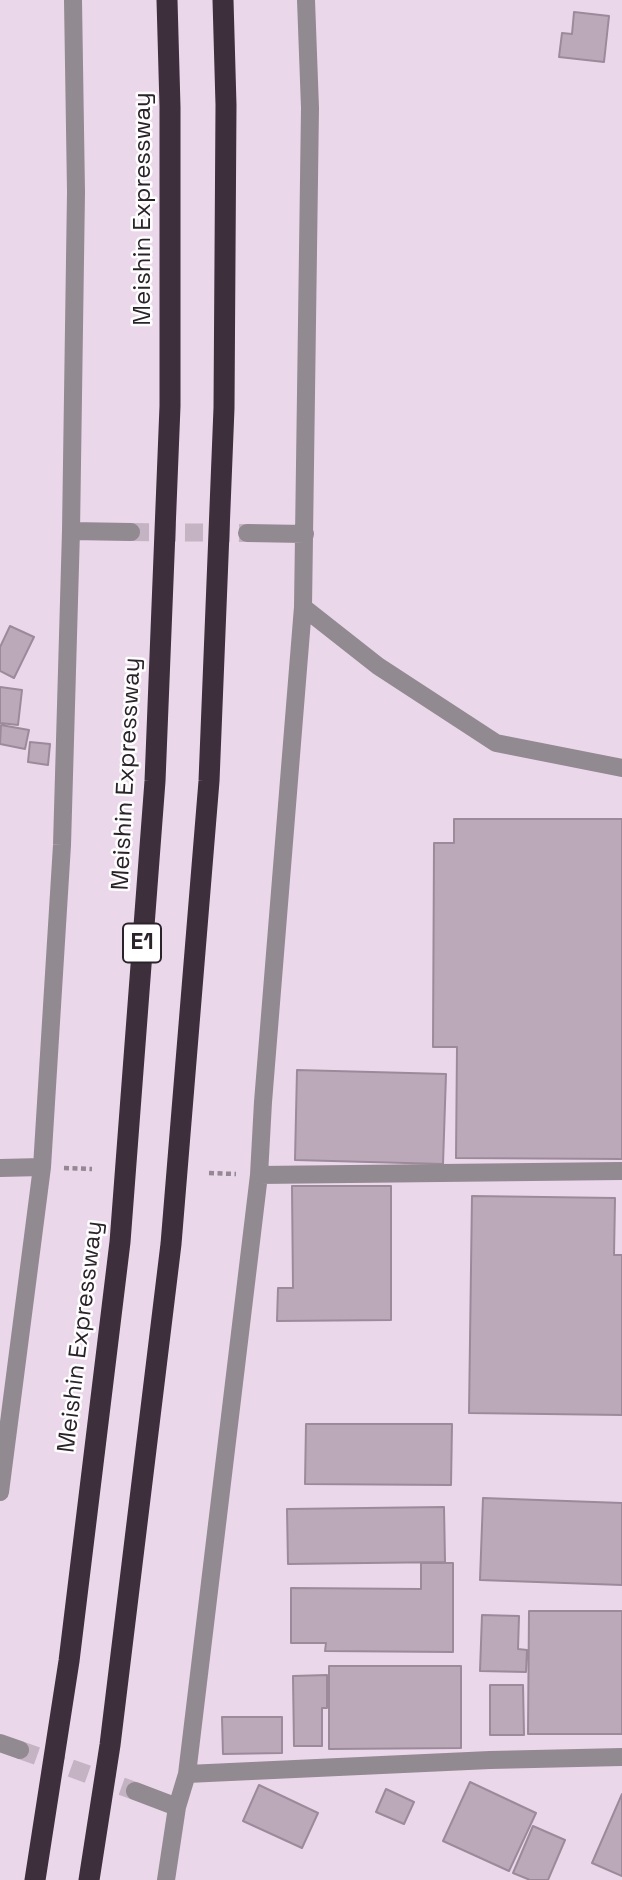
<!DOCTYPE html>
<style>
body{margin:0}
canvas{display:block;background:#ead7e9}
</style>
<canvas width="622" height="1880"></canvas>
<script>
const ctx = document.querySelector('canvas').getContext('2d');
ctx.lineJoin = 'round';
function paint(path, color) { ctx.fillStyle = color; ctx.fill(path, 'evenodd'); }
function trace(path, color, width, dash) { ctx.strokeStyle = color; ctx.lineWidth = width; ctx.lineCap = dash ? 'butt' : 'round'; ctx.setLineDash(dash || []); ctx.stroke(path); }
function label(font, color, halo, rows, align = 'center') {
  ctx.font = font + ' "Space Grotesk",sans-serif'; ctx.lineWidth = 5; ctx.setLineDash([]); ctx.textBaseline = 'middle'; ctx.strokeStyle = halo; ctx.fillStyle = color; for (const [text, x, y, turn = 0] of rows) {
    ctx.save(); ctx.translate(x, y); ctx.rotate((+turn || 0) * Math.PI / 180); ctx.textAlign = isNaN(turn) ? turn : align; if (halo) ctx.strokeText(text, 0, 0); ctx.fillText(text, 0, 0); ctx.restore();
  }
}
const building = new Path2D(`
 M574 12 609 16 604 62 559 57 562 33 572 34Z
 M10 626 34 637 14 678 0 671V647Z
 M0 687 22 690 18 725 0 723Z
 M1 725 29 730 25 749 0 744Z
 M30 742 50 744 48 765 28 762Z
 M454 819H622V1159L456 1158 457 1047H433L434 843H454Z
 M297 1070 446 1074 443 1164 295 1160Z
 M292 1186H391V1320L277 1321 278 1288H293Z
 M472 1196 615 1198 614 1255H622V1415L469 1413Z
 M306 1424H452L451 1485 305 1484Z
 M483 1498 622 1503V1585L480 1580Z
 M444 1507 445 1562 288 1564 287 1509Z
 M421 1563H453V1652L325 1651 326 1643H291V1588L421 1589Z
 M529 1611H622V1734H528Z
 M482 1615 519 1616 518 1649 527 1650 526 1672 480 1671Z
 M329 1666H461V1748L329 1749Z
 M327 1675V1708H322V1746H294L293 1676Z
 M490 1685H523L524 1735H490Z
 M222 1717H282V1753L223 1754Z
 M470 1782 536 1813 509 1871 443 1841Z
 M259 1785 318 1813 302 1848 243 1821Z
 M386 1789 414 1802 404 1824 376 1812Z
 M622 1794V1876L592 1863Z
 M533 1826 565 1840 548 1880H530L513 1873Z`);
paint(building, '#bba9ba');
trace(building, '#9c8a9b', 2);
trace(new Path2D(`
 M131 532 247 533
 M20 1750 135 1791`), '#c4b3c3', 18, [18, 9]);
trace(new Path2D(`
 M64 1168 92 1169
 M209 1173 236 1174`), '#958794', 4.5, [5, 3.5]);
trace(new Path2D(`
 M71 531 131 532
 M247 533 305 534
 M303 607 378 666 496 743 622 768
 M0 1168 42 1167
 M259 1175 622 1171
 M0 1492 42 1167 62 845 71 531 76 192 73 0
 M0 1743 20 1750
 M187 1774 490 1760 622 1757
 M135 1791 177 1807
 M166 1880 177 1807 187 1774 259 1175 263 1102 303 607 310 108 306 0`), '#928a91', 18);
trace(new Path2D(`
 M35 1880 69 1661 120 1242 155 781 170 406V107L167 0
 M89 1880 110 1745 171 1244 209 781 224 408 226 105 223 0`), '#3e2f3d', 21);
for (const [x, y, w] of [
 [142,943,38]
]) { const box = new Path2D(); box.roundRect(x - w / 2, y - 19.5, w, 39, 5); ctx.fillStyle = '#fff'; ctx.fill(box); trace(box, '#2a232a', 2); }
label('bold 23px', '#2a232a', null, [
 ["E1",142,943]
]);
label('24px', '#2a232a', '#fff', [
 ["Meishin Expressway",143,209,-90],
 ["Meishin Expressway",127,774,-87],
 ["Meishin Expressway",81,1337,-83]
]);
</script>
